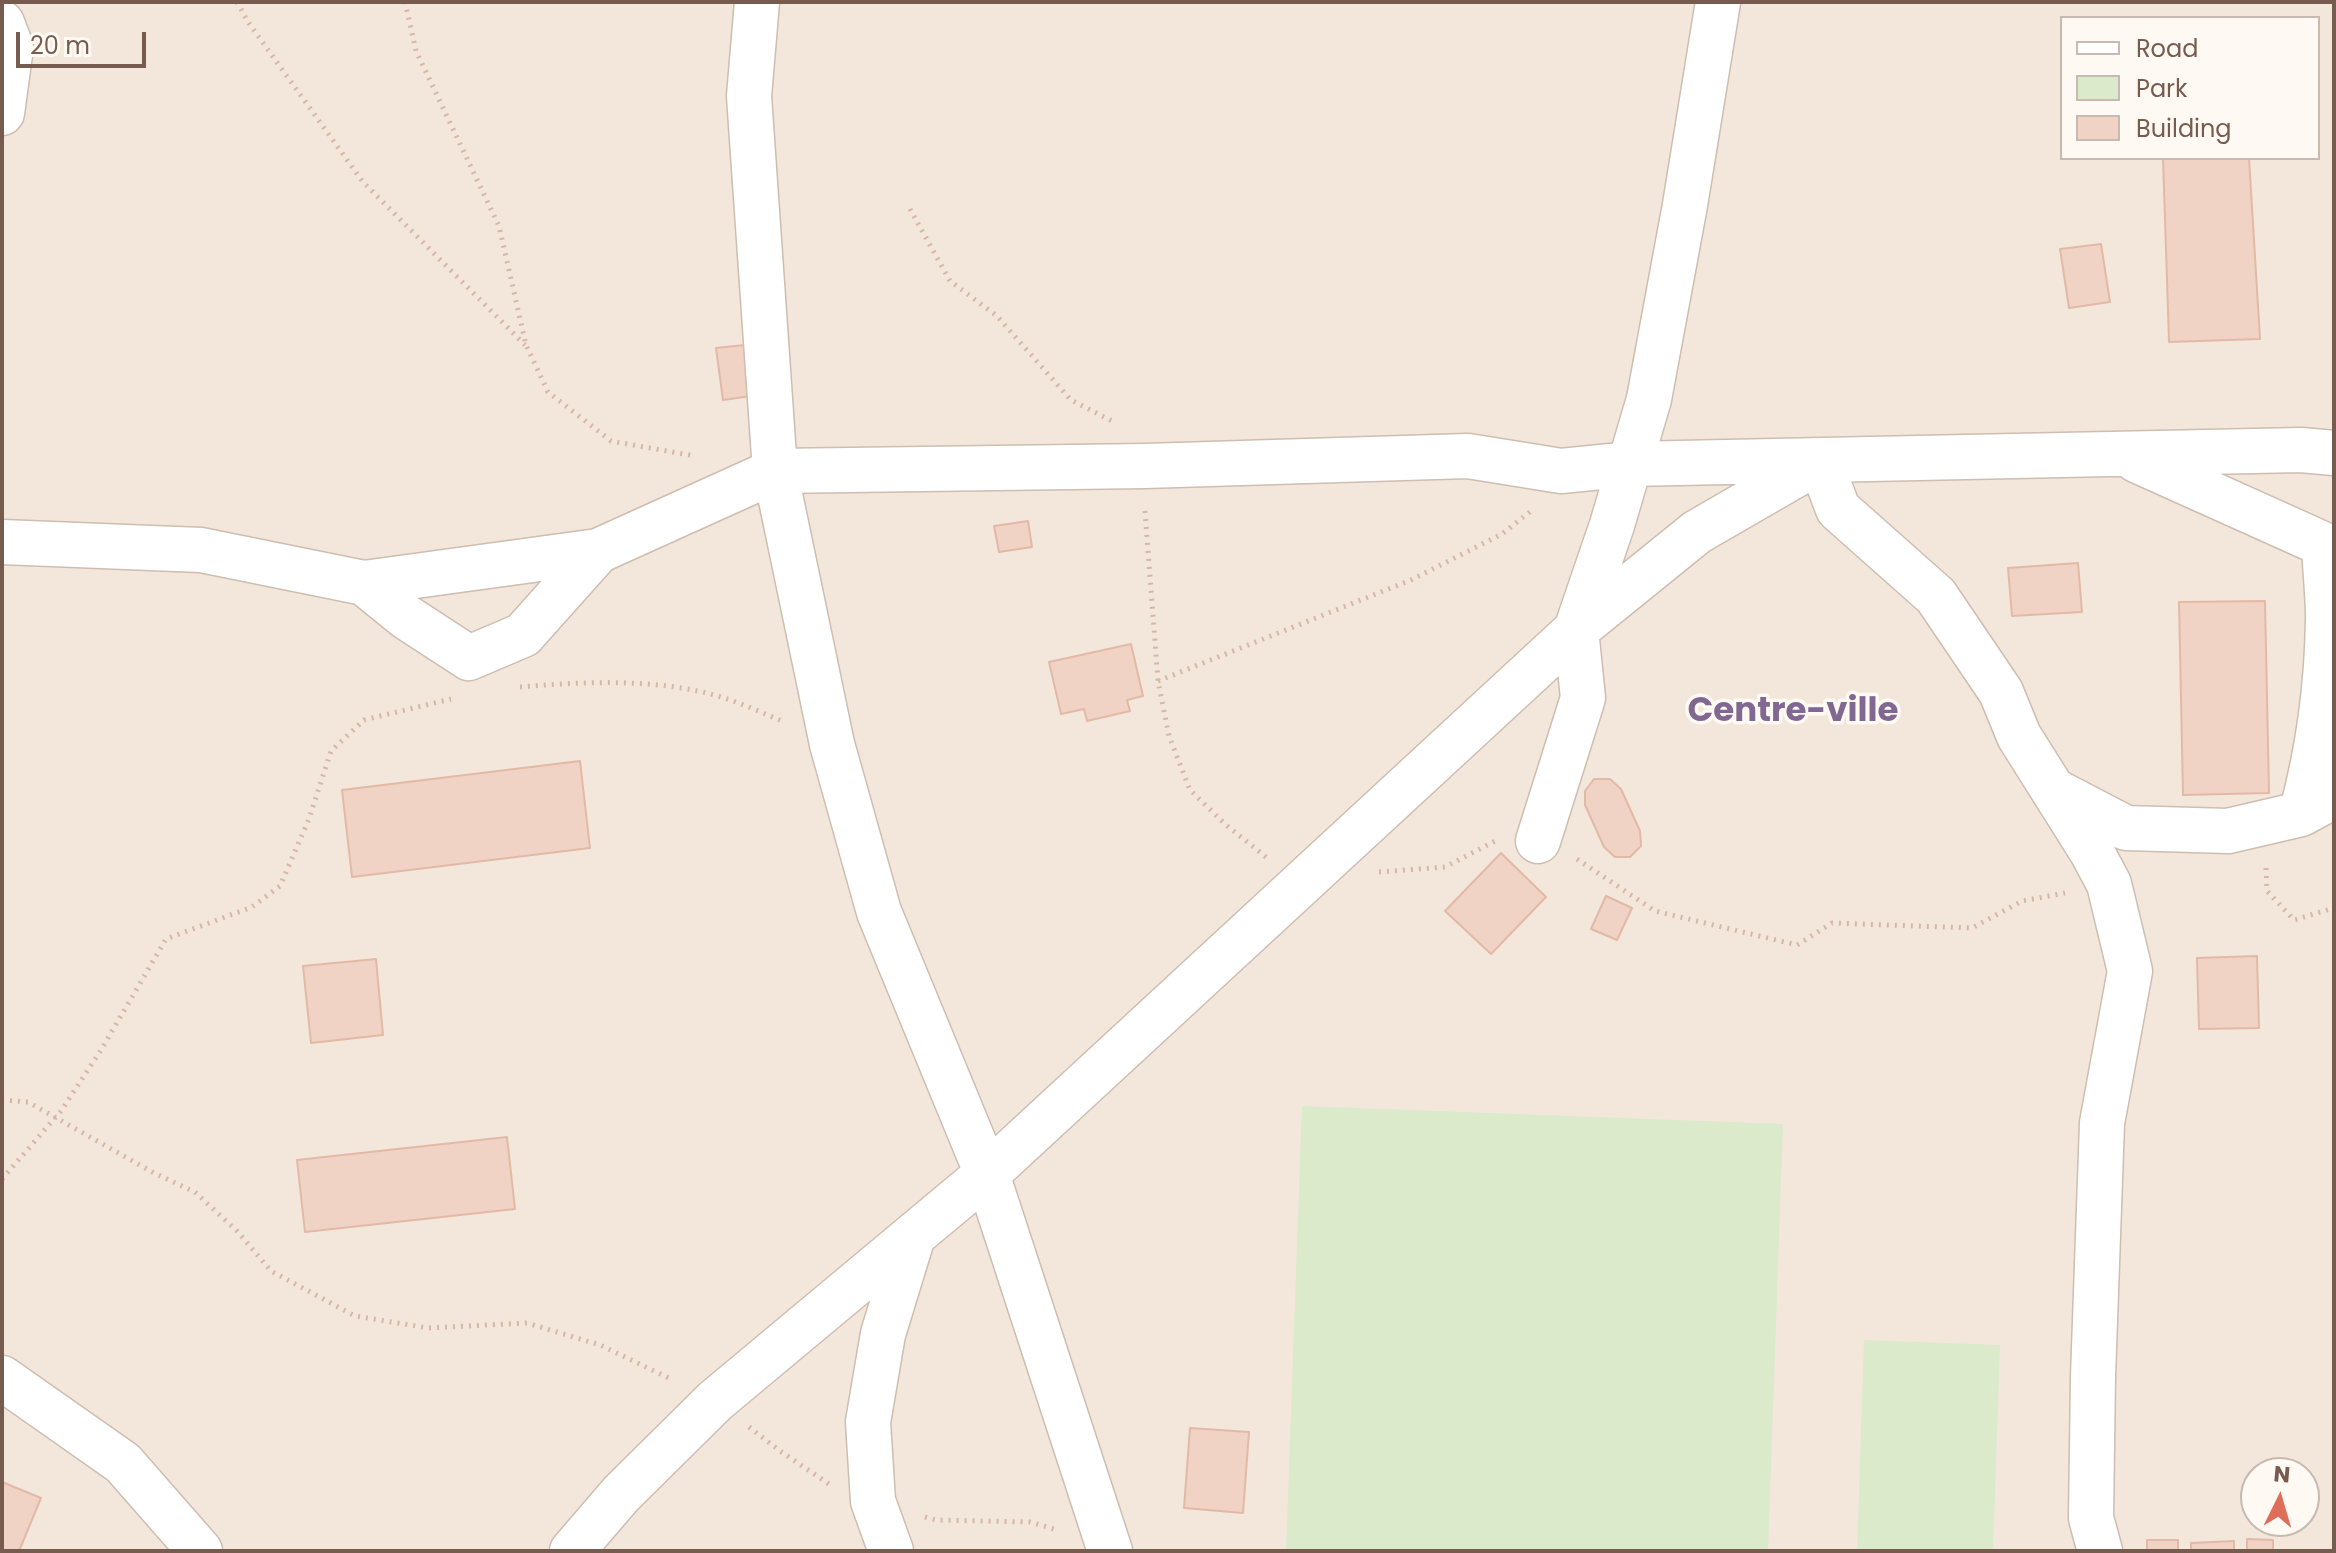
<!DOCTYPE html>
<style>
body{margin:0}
#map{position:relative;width:2336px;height:1553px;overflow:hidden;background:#fcf5ed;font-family:Poppins,sans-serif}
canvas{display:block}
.frame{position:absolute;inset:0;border:4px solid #775b4f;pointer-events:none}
.legend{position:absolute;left:2060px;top:16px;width:260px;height:144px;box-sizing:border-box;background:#fef9f3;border:2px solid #c8bab1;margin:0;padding:10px 14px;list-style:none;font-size:24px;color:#775b4f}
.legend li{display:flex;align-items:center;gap:16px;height:40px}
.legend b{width:40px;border:2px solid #c8bab1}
.north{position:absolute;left:2240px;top:1457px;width:80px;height:80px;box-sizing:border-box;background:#fef9f3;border:2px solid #c8bab1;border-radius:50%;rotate:5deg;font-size:22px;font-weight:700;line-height:32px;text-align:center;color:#775b4f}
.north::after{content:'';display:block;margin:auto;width:28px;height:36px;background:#de6e59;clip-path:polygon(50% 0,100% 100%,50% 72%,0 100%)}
.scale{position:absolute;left:16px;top:32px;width:130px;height:36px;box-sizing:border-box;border:4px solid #775b4f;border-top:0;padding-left:10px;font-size:24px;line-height:28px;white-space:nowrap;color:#775b4f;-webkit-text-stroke:6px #fef9f3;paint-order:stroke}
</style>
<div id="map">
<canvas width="2336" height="1553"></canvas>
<div class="frame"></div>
<ul class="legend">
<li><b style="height:10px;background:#fff"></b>Road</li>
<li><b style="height:22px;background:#daeacb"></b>Park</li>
<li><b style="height:22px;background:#f0d3c5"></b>Building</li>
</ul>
<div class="north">N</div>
<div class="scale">20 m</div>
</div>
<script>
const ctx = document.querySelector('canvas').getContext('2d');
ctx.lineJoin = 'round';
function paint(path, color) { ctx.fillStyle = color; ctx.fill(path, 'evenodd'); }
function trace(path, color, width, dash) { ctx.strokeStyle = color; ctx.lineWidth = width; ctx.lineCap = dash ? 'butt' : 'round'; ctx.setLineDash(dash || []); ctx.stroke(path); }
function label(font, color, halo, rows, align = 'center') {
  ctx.font = font + ' Poppins,sans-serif'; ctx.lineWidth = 7; ctx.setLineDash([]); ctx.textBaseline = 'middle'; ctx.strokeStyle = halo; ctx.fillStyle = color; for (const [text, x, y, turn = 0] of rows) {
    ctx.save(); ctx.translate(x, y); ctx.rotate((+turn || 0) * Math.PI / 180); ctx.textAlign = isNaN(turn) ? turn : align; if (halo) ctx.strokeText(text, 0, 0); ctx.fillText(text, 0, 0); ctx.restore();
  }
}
paint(new Path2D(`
 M2 2H2334V1551H2ZM2062 18H2318V158H2062ZM2256 1473H2304V1521H2256Z`), '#f3e7db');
paint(new Path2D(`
 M1302 1106 1783 1124 1768 1551H1286Z
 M1864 1340 2000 1345 1993 1551H1857Z`), '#daeacb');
const building = new Path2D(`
 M2163 158H2249L2260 339 2169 342Z
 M2101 244 2110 302 2069 308 2060 249Z
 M745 345 751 396 723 400 716 348Z
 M1028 521 1032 547 999 552 994 526Z
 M2078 563 2082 612 2012 616 2008 568Z
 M2265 601 2269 793 2183 795 2179 602Z
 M1131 644 1143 696 1127 700 1130 711 1087 721 1084 709 1061 714 1049 662Z
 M580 761 590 848 352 877 342 790Z
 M1594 779H1610L1621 789 1640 831 1641 846 1630 857H1615L1604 847 1585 805V791Z
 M1501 853 1546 897 1491 954 1445 911Z
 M1606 896 1632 908 1617 940 1591 929Z
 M2257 956 2259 1028 2199 1029 2197 958Z
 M376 959 383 1035 311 1043 303 966Z
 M507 1137 515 1209 305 1232 297 1160Z
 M1190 1428 1249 1432 1243 1513 1184 1508Z
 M2 1482 41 1498 19 1551H2Z
 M2247 1539 2273 1540V1551H2247Z
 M2147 1540H2178V1551H2147Z
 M2234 1541V1551H2191V1543Z`);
paint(building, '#f0d3c5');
trace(building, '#e2b9a7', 2);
const minor = new Path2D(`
 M757 2 749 96 775 471 832 744 879 912 987 1174 1110 1551
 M2 23 11 47 2 113
 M2136 460 2334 549
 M2 542 201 550 364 583 598 551 775 471 1145 466 1468 456 1561 471 1631 464 2301 450 2334 453
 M364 583 406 617 469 658 523 635 598 551
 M2055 791 2126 828 2228 831 2301 814 2334 796
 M2301 814C2318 752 2327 684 2328 619 2328 595 2325 570 2324 545
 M1538 841 1583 698 1576 630 1612 525 1649 399 1685 205 1718 2
 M2 1378 123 1463 200 1551
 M572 1551 621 1494 715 1401 987 1174 1576 630 1697 532 1820 461 1838 509 1936 596 2001 692 2019 736 2092 852 2109 884 2130 971 2102 1123 2093 1377 2091 1518 2100 1551
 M891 1551 873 1501 868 1422 883 1334 913 1236`);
trace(minor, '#cebdb1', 47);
trace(new Path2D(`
 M237 2 248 22 363 182 525 345
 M405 2 416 51 499 226 526 345 548 392 611 441 695 456
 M910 209 950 281 997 316 1071 400 1112 421
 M1145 511 1158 681 1169 736 1190 790 1226 825 1266 857
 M1158 681 1411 580 1502 534 1531 511
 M520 687C578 682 641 679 698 691 728 697 756 710 784 722
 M1577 859 1655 911 1797 945 1832 923 1972 928 2022 901 2065 893
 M2266 868 2267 891 2294 920 2334 908
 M1379 872 1445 867 1495 841
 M2 1100 28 1102 154 1173 195 1192 237 1231 271 1271 355 1316 428 1328 527 1323 600 1345 673 1380
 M2 1179 61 1111 101 1050 166 939 252 907 280 886 309 819 331 751 364 720 451 699
 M749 1427 780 1451 829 1484
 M925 1517 936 1520 1030 1522 1057 1530`), '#d6b6a8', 5, [2, 6]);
trace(minor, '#fff', 44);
label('bold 34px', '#816892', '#fef9f3', [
 ["Centre-ville",1793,712]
]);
</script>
